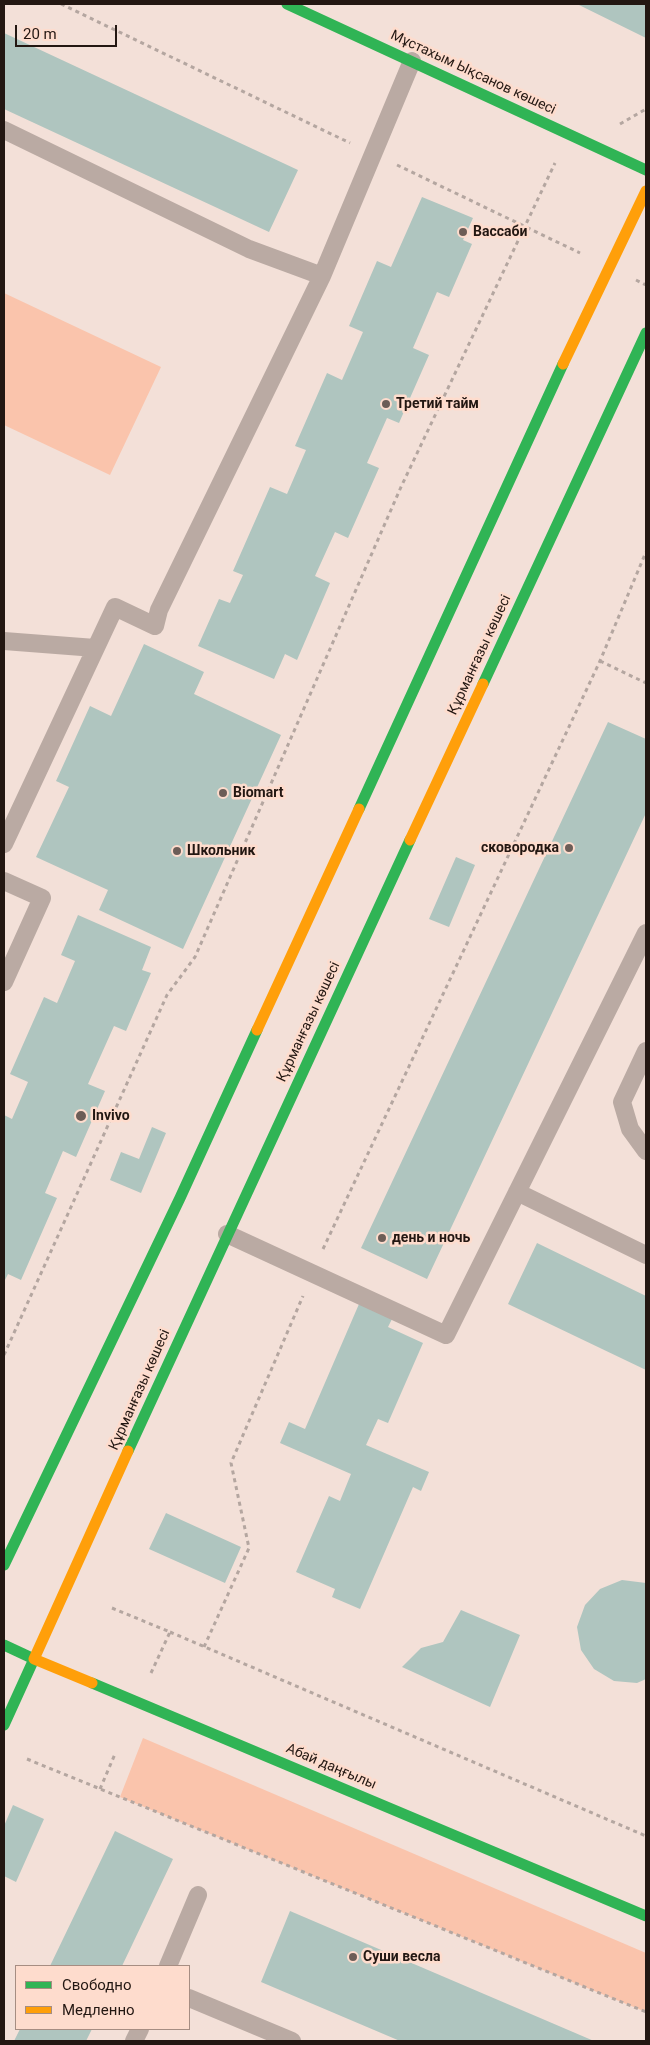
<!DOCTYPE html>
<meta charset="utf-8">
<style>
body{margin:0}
#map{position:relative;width:650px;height:2045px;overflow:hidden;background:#f3e0d8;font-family:Roboto,sans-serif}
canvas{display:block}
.frame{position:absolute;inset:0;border:5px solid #231712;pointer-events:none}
.legend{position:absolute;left:15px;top:1965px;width:175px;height:65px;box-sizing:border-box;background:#fedccd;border:1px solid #a68d82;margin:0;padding:6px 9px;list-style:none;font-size:15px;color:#231712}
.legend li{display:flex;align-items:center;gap:10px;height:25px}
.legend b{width:25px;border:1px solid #a68d82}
.scale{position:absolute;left:15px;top:25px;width:102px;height:22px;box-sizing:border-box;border:2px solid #231712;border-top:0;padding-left:6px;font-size:15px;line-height:18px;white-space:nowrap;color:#231712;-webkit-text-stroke:4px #fedccd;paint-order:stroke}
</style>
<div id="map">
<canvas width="650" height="2045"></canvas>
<div class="frame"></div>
<ul class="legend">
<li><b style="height:6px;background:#30b455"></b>Свободно</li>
<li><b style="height:6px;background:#ff9f0a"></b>Медленно</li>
</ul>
<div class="scale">20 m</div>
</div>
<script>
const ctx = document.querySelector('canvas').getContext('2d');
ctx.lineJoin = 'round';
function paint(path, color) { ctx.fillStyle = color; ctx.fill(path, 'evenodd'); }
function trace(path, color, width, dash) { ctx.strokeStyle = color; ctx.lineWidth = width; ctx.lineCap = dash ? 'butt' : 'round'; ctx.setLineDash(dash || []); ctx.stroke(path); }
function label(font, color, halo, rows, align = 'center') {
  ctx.font = font + ' Roboto,sans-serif'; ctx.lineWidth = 5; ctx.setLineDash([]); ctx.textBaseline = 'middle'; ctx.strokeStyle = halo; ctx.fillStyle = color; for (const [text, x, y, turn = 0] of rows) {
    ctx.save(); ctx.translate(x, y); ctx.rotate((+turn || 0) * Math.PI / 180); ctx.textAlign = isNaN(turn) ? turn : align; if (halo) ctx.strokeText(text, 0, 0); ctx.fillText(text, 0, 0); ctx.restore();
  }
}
paint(new Path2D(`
 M4 293 161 367 110 475 4 425Z
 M143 1738 646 1953V2012L120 1797Z`), '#fac4ac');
paint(new Path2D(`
 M577 4H646V38Z
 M4 33 298 170 269 232 4 109Z
 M422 197 473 218 463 240 472 244 449 297 437 292 413 348 429 355 399 423 387 418 367 463 379 468 348 538 335 532 315 576 330 583 297 660 285 654 274 679 198 646 219 599 230 603 243 575 233 571 270 487 287 494 306 450 295 446 327 373 342 380 363 332 349 326 377 261 391 267Z
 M144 644 204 672 194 694 281 735 183 949 99 910 108 890 36 857 69 787 56 781 90 706 111 716Z
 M608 722 646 739V813L427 1279 361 1248Z
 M456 857 475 865 449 927 429 919Z
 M78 915 151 947 142 970 151 973 126 1031 114 1026 88 1084 105 1091 76 1157 63 1151 45 1193 57 1198 21 1280 8 1274 4 1282V1115L12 1119 28 1082 10 1074 44 997 57 1003 75 961 61 955Z
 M152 1127 166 1133 141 1193 110 1180 121 1152 139 1159Z
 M537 1243 646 1296V1370L508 1304Z
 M359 1304 392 1319 388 1327 423 1343 388 1423 378 1419 366 1445 429 1472 421 1491 413 1487 360 1609 332 1597 335 1589 296 1572 329 1496 340 1501 351 1474 280 1443 289 1422 305 1429Z
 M166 1513 241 1547 225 1583 149 1549Z
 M622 1580 646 1583V1679L637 1683 614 1681 594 1669 581 1650 577 1627 585 1605 600 1589Z
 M461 1610 520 1635 490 1707 402 1667 421 1648 443 1642Z
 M13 1805 44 1819 16 1882 4 1876V1826Z
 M115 1831 173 1859 122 1966H50Z
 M290 1911 594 2041H400L261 1982Z
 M20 2029H92L86 2041H14Z`), '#afc5bf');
trace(new Path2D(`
 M61 4 350 143
 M620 124 646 109
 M397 165 580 253
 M636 280 646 285
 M600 661 646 683
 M323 1249 600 661 646 552
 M4 1355 167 995 195 957 401 487 555 163
 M112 1608 170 1632 151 1673
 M170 1632 646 1836
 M204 1647 249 1548 231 1463 303 1296
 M27 1759 646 2012
 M100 1789 115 1754`), '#b4a6a0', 3, [4, 4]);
trace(new Path2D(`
 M4 130 249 249 322 276 412 61
 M4 641 95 648
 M4 844 115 607 155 626 159 610 322 276
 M4 881 42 898 4 982
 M646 1051 622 1102 630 1129 646 1151
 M517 1192 646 1255
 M227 1234 446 1335 646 933
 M168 1966 198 1895
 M189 1998 292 2041
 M134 2041 140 2029`), '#baaaa3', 18);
trace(new Path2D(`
 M287 4 646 170
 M483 684 646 333
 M359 809 563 364
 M128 1451 410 840
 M4 1565 180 1198 257 1030
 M4 1645 34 1659 4 1725
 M92 1683 646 1916`), '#30b455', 11);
trace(new Path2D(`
 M563 364 646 191
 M410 840 483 684
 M257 1030 359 809
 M92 1683 34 1659 128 1451`), '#ff9f0a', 11);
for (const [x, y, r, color] of [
 [463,232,5,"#6c5d57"],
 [386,404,5,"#6c5d57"],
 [223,793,5,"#6c5d57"],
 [569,848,5,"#6c5d57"],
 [177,851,5,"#6c5d57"],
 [81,1116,6,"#6c5d57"],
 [382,1238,5,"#6c5d57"],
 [353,1957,5,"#6c5d57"]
]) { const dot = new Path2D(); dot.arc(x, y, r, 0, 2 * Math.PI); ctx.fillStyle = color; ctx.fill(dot); trace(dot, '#fedccd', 2); }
label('14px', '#231712', '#fedccd', [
 ["Мұстахым Ықсанов көшесі",473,73,25],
 ["Құрманғазы көшесі",480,655,-65],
 ["Құрманғазы көшесі",309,1022,-65],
 ["Құрманғазы көшесі",140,1390,-66],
 ["Абай даңғылы",331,1767,23]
]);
label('bold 14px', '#231712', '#fedccd', [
 ["Вассаби",473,232],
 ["Третий тайм",396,404],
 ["Biomart",233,793],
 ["сковородка",559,848,"right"],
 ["Школьник",187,851],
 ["Invivo",92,1116],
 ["день и ночь",392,1238],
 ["Суши весла",363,1957]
], 'left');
</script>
